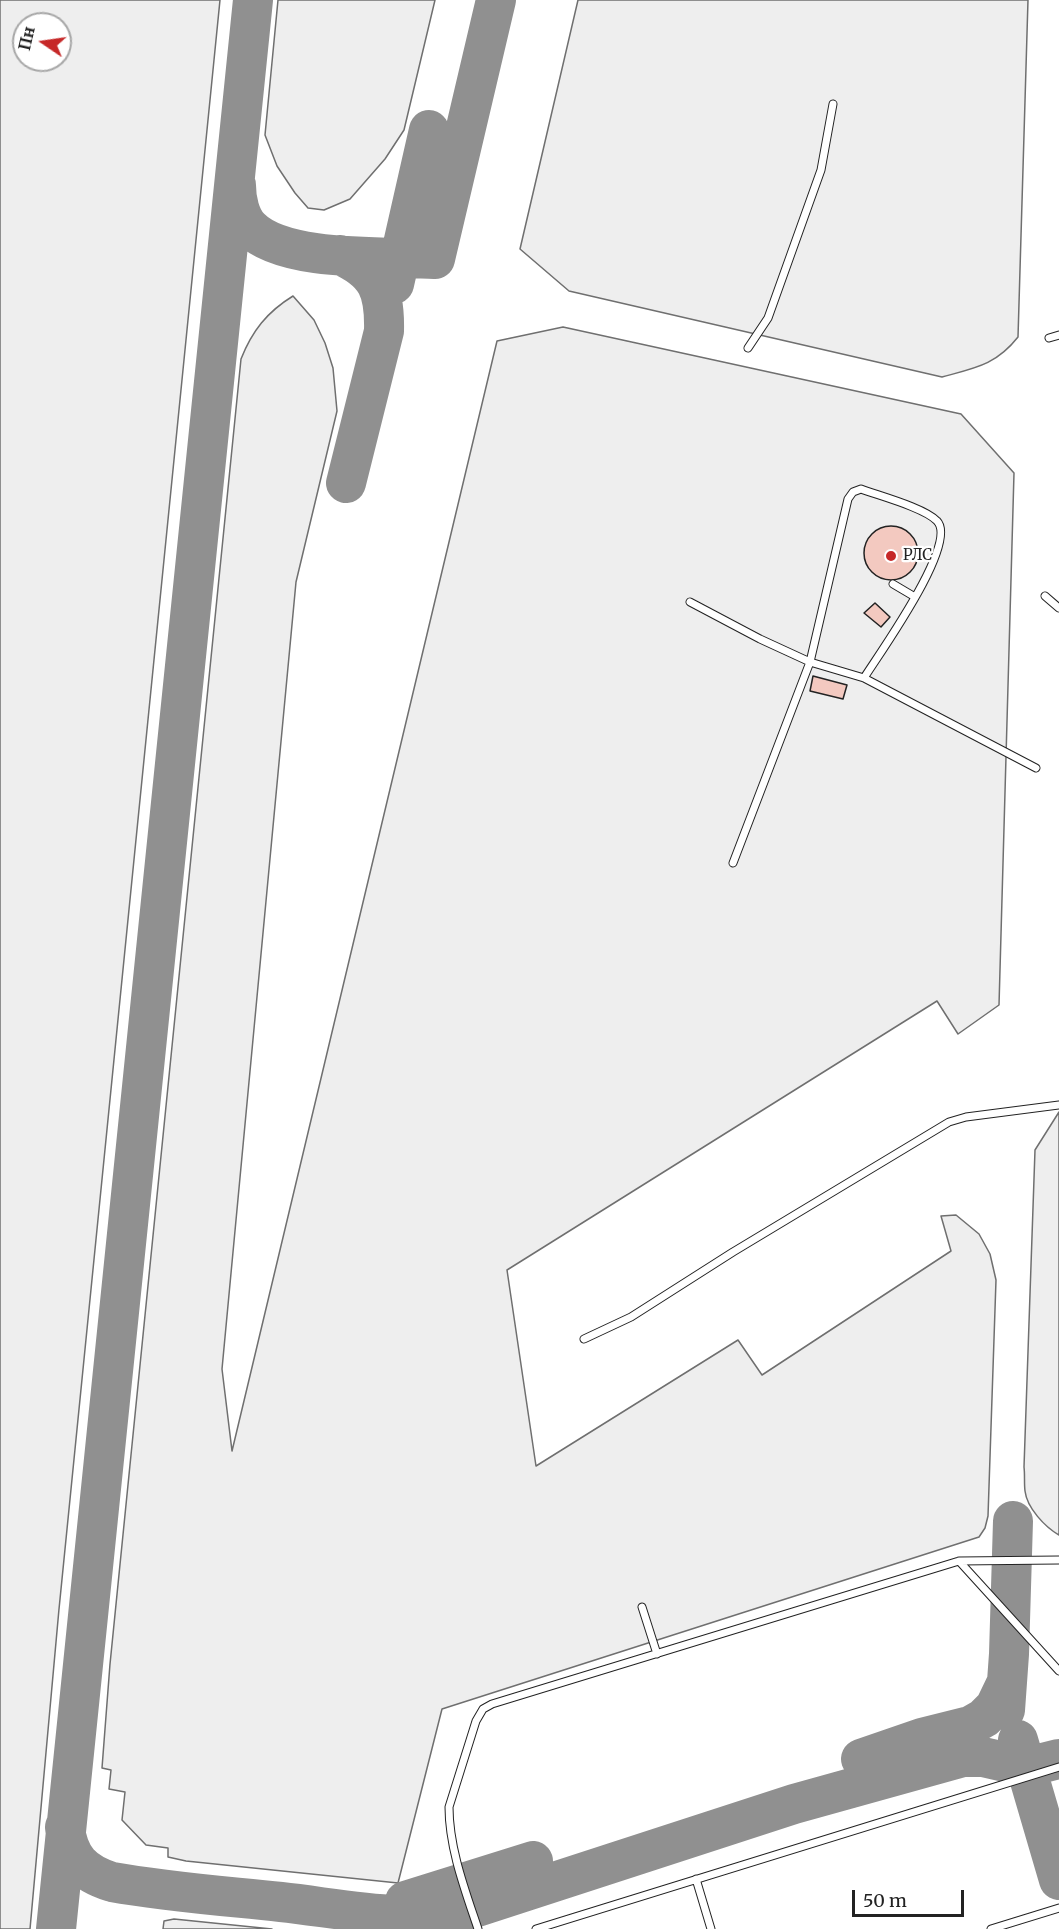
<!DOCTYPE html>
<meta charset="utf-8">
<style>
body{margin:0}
#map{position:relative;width:1059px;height:1929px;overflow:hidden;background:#fff;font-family:Merriweather,serif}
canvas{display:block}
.north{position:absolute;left:12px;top:12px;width:60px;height:60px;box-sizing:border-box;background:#fff;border:2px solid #a7a7a7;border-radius:50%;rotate:283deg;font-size:16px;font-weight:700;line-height:24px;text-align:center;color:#222}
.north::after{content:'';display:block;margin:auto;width:21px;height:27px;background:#c62828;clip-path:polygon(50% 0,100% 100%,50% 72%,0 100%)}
.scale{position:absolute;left:852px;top:1890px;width:112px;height:27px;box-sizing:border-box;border:3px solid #222;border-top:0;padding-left:8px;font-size:18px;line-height:21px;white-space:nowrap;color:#222;-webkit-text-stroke:4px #fff;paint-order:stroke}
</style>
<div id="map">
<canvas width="1059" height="1929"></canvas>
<div class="north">Пн</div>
<div class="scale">50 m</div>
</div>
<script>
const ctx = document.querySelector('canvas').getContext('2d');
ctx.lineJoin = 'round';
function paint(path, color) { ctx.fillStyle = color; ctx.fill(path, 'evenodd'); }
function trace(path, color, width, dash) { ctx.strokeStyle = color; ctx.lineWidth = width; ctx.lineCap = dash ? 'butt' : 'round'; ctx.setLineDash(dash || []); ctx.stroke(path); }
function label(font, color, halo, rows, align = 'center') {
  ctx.font = font + ' Merriweather,serif'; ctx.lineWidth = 4.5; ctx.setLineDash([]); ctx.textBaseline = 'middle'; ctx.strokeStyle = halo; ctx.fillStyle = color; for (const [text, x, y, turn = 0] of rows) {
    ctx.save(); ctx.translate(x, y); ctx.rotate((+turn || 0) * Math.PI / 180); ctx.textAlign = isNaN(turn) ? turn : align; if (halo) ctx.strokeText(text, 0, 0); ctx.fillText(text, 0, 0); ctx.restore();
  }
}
const green = new Path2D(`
 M0 0H220L59 1609 30 1929H0ZM24 24H60V60H24Z
 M278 0H435L404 130 385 159 350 199 324 210 308 208 295 193 277 166 265 135Z
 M578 0H1028L1018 337C996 365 975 368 942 377L569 291 520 249Z
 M293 296 314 320 325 343 333 368 337 411 296 582 222 1369 232 1451 497 341 563 327 961 414 1014 473 999 1005 958 1034 937 1001 507 1270 536 1466 738 1340 762 1375 951 1251 941 1216 956 1215 979 1234 990 1254 996 1280 988 1516 985 1528 979 1537 442 1709 398 1883 186 1861 168 1857V1848L146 1845 122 1820 125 1792 109 1789 111 1770 102 1768 110 1664 241 359C252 331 267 312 293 296Z
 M1059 1112V1535C1045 1527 1027 1508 1025 1491 1024 1483 1025 1475 1024 1467L1035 1150Z
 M174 1919 272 1929H163L164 1921Z`);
paint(green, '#eee');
trace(green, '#6f6f6f', 1.5);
trace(new Path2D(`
 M236 185C236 200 240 218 250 228 284 263 388 256 435 259L496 0
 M340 255C378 272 385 291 384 331L346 483
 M394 284 429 130
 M1005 1710 1009 1654 1013 1521
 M1018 1740 1059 1880
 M861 1759 922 1738 970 1726 984 1718 995 1707 1007 1682
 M65 1827C68 1858 83 1873 112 1882 168 1892 225 1896 281 1902 345 1909 408 1924 471 1909L794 1804 963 1757H983L1027 1767 1059 1759
 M405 1901 533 1861
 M56 1929 253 0`), '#909090', 40);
const building = new Path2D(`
 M864 553a27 27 0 1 1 54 0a27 27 0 1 1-54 0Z
 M875 603 890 617 881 627 864 613Z
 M813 676 847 685 843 699 810 691Z`);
paint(building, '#f3c9c0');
trace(building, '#222', 1.5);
const lane = new Path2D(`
 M1049 338 1059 335
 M748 348 768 318 821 170 833 104
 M893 584 915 597
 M1045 596 1059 608
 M690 602 760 639 810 662 733 863
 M864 678C879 654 959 543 937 521 925 508 880 496 861 489L853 492 848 499 810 662 864 678 1036 768
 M584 1339 631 1317 733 1252 949 1122 966 1117 1059 1105
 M959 1561 1059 1560
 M642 1607 657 1654
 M696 1879 711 1929
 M478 1929C465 1890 449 1848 449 1807L476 1721 483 1709 492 1704 959 1561 1059 1671
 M536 1929 1059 1767
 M991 1929 1059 1908`);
trace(lane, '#222', 9);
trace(lane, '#fff', 7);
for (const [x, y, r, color] of [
 [891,556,6,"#c62828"]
]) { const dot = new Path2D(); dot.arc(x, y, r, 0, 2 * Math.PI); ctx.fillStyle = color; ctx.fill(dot); trace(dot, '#fff', 2); }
label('15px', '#222', '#fff', [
 ["РЛС",903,556]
], 'left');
</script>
